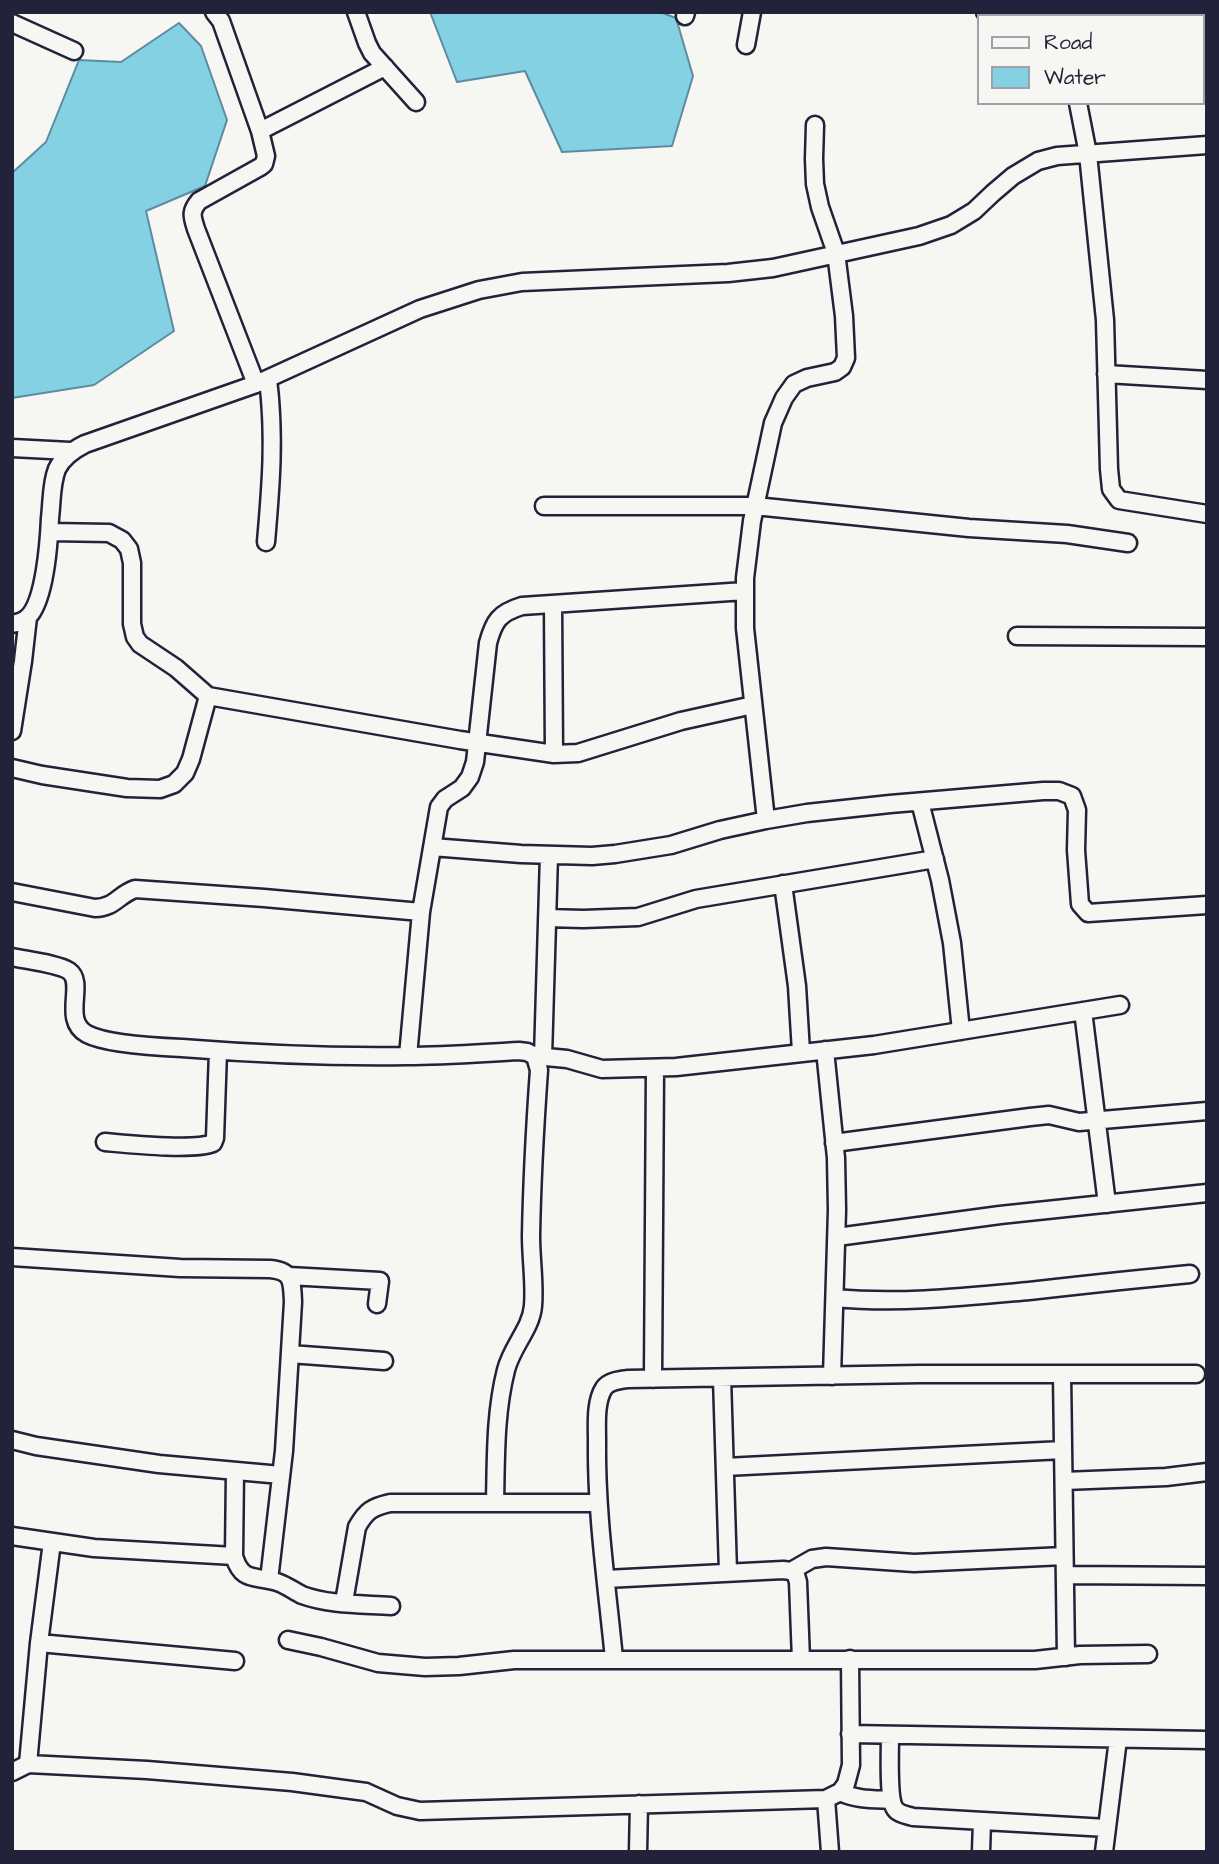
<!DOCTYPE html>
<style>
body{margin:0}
#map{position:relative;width:1219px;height:1864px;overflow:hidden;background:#f6f6f2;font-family:"Architects Daughter",sans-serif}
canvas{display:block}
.frame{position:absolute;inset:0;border:14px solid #22223b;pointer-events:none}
.legend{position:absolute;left:977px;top:14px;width:228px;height:91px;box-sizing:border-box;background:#f6f6f2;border:2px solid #a1a1a9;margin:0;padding:9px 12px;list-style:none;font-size:21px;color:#22223b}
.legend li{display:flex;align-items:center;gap:14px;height:35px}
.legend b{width:35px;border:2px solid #a1a1a9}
</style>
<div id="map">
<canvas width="1219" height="1864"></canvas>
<div class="frame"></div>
<ul class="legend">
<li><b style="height:9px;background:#f6f6f2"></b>Road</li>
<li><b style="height:19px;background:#84d1e3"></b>Water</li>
</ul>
</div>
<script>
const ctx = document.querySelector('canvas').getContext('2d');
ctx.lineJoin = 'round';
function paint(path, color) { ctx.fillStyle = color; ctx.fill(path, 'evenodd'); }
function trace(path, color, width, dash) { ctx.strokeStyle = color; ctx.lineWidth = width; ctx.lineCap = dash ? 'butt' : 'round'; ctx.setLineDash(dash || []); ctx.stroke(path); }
const water = new Path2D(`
 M430 12H660L676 18 693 76 672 146 562 152 525 71 457 82Z
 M179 23 201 46 227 120 205 186 146 211 174 331 94 385 12 398V173L46 142 79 60 121 62Z`);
paint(water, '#84d1e3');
trace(water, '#5d8ba0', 2);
const street = new Path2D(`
 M214 12 221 21 260 131 266 156 264 164 260 167 199 201C190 212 192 216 196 229L256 384
 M356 12 367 43 372 53 416 102
 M985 12 1048 14
 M685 16 686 12
 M12 23 74 51
 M746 45 752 12
 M1078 103 1088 154 1105 320 1109 469 1111 489 1119 500 1207 514
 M260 131 385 67
 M1106 374 1207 380
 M12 448 70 451
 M544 506H755L969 528 1067 534 1128 543
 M266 542C271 485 275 436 268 379
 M553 604 554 754
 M12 624C17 623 24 621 27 618 45 603 49 540 50 518 52 502 51 484 57 469 63 457 73 450 85 444L256 384 420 309 479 290 522 282 728 273 773 268 919 236 951 225 974 211 993 193 1013 176 1038 161 1057 156 1207 145
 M1017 636 1207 637
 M208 696 460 740 554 754 578 753 681 721 753 705
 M12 731 23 661 28 617
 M12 768 42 775 127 788 160 789 174 784 185 773 191 759 208 696 176 668 140 644 135 637 132 624V563L129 549 122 540 109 533 50 532
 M920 802 940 880 952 943 961 1031
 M766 820 745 628V578L752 521 773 423 784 398 794 384 807 378 835 372 842 367 846 358 844 316 836 253 820 207 815 184 814 159 815 125
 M432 847 521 854 592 856 615 854 671 845 720 830 766 820 807 813 890 804 1043 791H1059L1072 796 1077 810 1076 850 1080 904 1088 913 1207 905
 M783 884 797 986 801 1052
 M12 892 95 908C114 908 118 895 135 889L264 898 421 912
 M547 918 583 919 638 917 696 899 935 859
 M12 957C25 960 59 964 69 971 86 983 61 1020 87 1034 106 1044 159 1047 182 1048 257 1054 332 1057 407 1056 444 1056 481 1053 519 1051L527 1052 535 1056 539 1070C535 1126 532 1181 531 1236 531 1260 535 1283 533 1306 531 1329 512 1346 506 1370 495 1413 496 1458 495 1503
 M1083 1011 1107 1204
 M825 1050 836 1158 837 1210 832 1376
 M408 1056 421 912 439 807 445 799 462 788 470 777 475 762 488 643C494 621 499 613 522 606L745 591
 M535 1056 567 1059 602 1069 676 1067 874 1045 1120 1005
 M543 1057 549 855
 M105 1142C128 1144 194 1151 213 1143L215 1138 218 1051
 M834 1143 1030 1117 1049 1115 1079 1122 1207 1111
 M837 1237 1000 1215 1207 1193
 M12 1257 180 1268 270 1269C293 1271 292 1282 293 1302L284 1451 269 1580
 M289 1276 380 1281 377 1304
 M835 1298C900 1304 964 1297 1029 1291 1082 1285 1136 1279 1190 1274
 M290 1354 384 1361
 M1062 1374 1066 1657
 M722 1378 728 1572
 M653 1379 655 1068
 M12 1440 36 1446 159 1464 281 1475
 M725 1467 1063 1450
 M235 1471 234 1556C242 1583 255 1575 277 1582 286 1585 294 1591 302 1595 329 1605 362 1604 391 1606
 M1064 1481 1166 1477 1207 1472
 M12 1536 94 1548 234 1556
 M791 1571 812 1559 826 1557 914 1563 1064 1556
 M1065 1575 1207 1576
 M606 1579 783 1570 791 1571 796 1575 798 1582 801 1660
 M344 1602 357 1527C366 1511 372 1507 390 1503H598
 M288 1640 321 1647 378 1663 425 1667 459 1666 514 1660H1035L1080 1655 1148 1654
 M39 1643 235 1661
 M614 1659C607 1586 596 1514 597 1441 597 1425 595 1402 604 1388 609 1381 620 1380 628 1379L920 1374H1196
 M850 1734 1207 1740
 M890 1735C890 1750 888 1796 894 1807 897 1814 906 1815 913 1817L1107 1828
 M28 1764 39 1643 52 1542
 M12 1772 28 1764 147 1770 292 1782 366 1792 397 1806 420 1811 826 1799 840 1792 846 1784 851 1765 850 1659
 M840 1792C857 1800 874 1799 892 1800
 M826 1799 830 1852
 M638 1852 639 1804
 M981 1852 982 1821
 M1104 1852 1118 1739`);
trace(street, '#22223b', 21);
trace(street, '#f6f6f2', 16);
</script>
